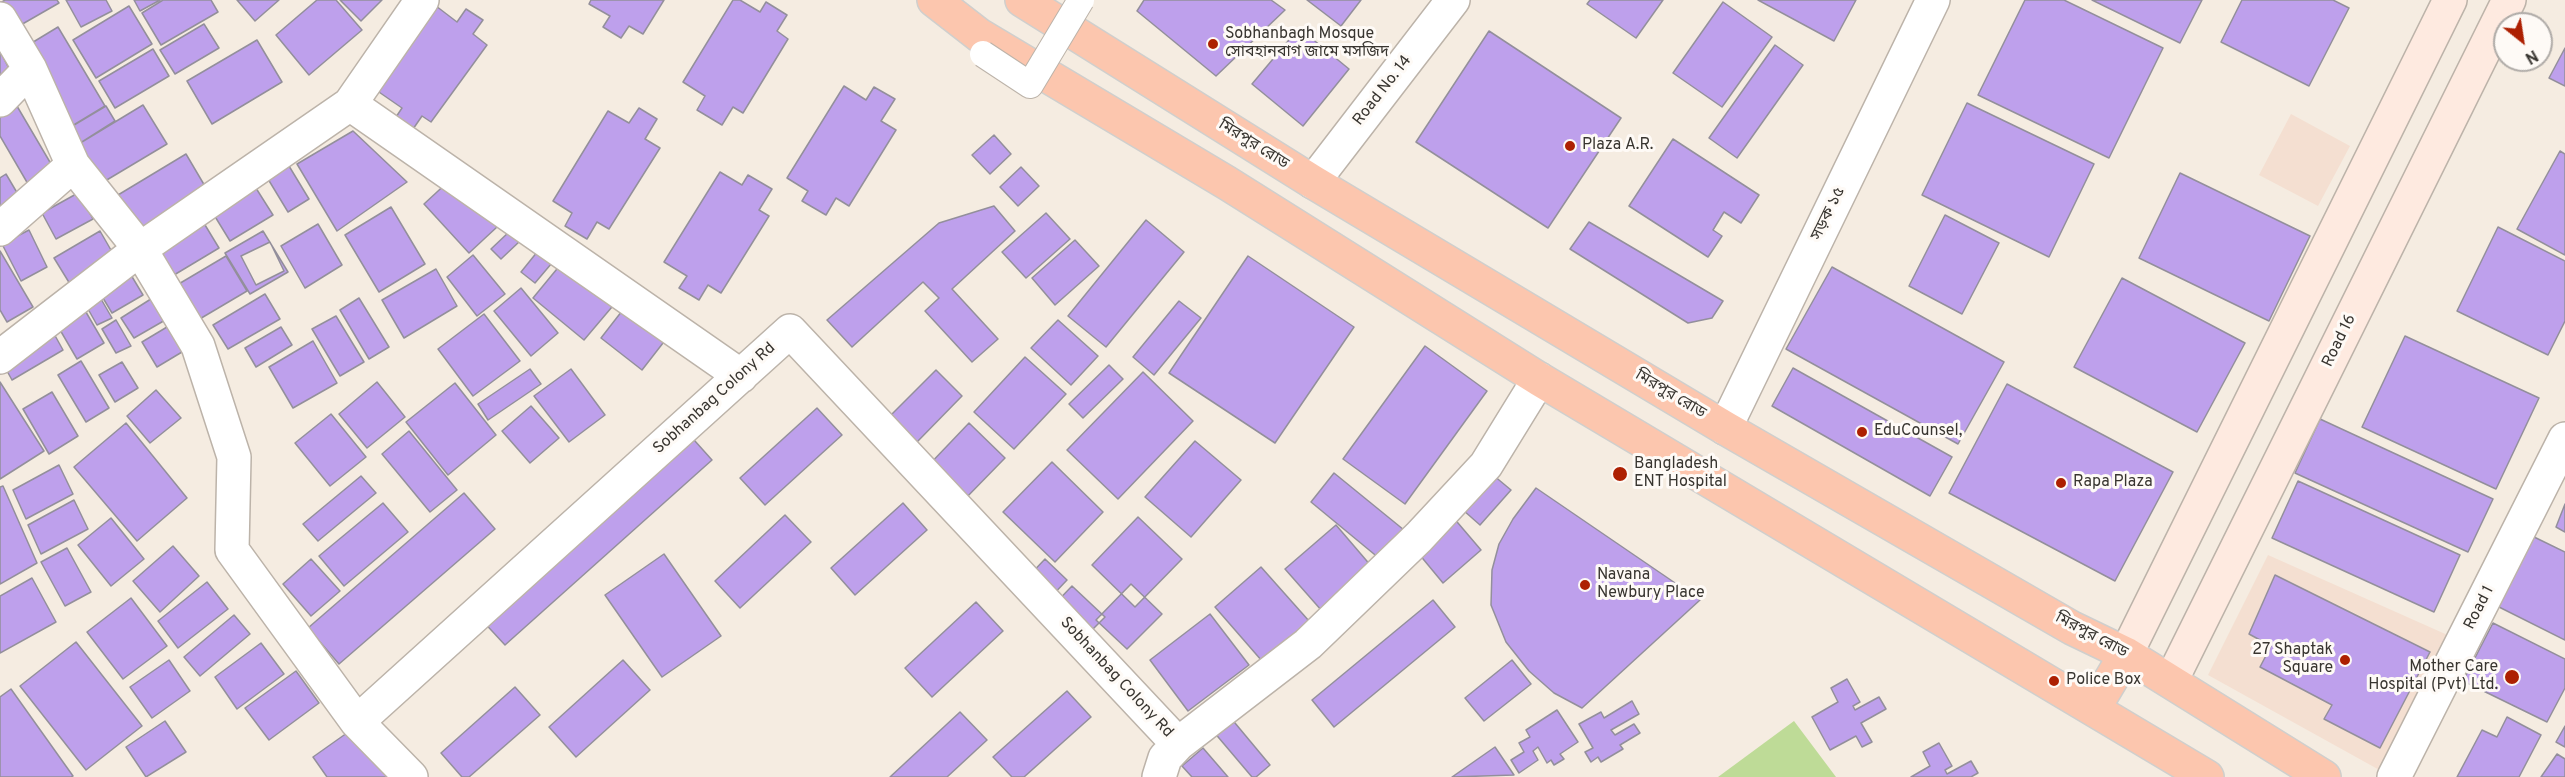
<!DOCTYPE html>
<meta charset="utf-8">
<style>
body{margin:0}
#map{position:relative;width:2565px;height:777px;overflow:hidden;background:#f5ece1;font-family:Overpass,sans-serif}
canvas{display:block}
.north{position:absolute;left:2493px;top:12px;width:60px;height:60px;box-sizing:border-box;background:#fefaf6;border:2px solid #afaba7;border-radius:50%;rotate:150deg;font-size:16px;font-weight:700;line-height:24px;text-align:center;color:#383530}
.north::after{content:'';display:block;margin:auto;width:21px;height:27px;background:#ad2002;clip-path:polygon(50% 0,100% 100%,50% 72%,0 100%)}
</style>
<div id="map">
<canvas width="2565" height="777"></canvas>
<div class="north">N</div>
</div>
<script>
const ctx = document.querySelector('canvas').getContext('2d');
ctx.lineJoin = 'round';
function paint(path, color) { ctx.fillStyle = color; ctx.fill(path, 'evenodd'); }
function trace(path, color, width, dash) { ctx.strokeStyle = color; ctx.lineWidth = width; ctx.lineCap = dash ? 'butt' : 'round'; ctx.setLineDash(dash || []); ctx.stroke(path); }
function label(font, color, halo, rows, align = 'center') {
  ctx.font = font + ' Overpass,"Noto Sans Bengali",sans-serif'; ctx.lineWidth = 6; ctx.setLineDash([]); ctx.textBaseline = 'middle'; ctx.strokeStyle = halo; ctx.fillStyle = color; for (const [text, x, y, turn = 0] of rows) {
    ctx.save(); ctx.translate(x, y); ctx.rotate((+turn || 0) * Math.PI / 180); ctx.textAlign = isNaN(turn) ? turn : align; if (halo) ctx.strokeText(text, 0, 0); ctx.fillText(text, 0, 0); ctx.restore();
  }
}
paint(new Path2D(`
 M2291 114 2350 146 2318 206 2259 175Z
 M2268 555 2452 637 2383 772 2208 675Z`), '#f4dfd1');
paint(new Path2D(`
 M1794 721 1836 777H1718Z`), '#bedb97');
const building = new Path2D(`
 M5 0H57L59 3 12 30 0 3Z
 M66 0H106L112 11 81 27Z
 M134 0H160L140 11Z
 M163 0H211L218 12 161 45 142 13Z
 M237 0H279L255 21Z
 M317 0H336L362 30 309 75 276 35Z
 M340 0H382L361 21Z
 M591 0H664L643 34 629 26 621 38 603 27 610 16 589 4Z
 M733 0H740L760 12 766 2 787 15 777 31 788 39 743 113 733 107 722 125 697 110 705 96 683 82Z
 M1144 0H1271L1285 10 1216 76 1137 11Z
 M1307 0H1361L1341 26Z
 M1590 0H1663L1636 38 1587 4Z
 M1758 0H1856L1834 41Z
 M2025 0H2064L2163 48 2109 158 1978 95Z
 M2092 0H2202L2180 43Z
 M2242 0H2333L2349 8 2309 86 2221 42Z
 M1723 2 1772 37 1722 107 1673 73Z
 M129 6 152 44 96 78 73 40Z
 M436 6 457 22 466 9 483 20 473 34 487 45 431 122 422 116 411 132 394 120 402 108 376 90Z
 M204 24 219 48 175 74 160 50Z
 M58 27 105 106 72 126 25 47Z
 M1299 28 1349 69 1303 126 1252 84Z
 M1489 31 1621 118 1548 228 1416 142Z
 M257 40 282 82 212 124 187 81Z
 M1775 45 1803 65 1737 158 1709 138Z
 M2565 48V86L2549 78Z
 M153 49 169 76 115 108 99 81Z
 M0 51 14 78 0 86Z
 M844 86 866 100 874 87 895 99 881 121 896 130 849 206 836 198 826 215 802 201 808 191 787 178Z
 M14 101 54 169 28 184 0 136V110Z
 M1967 103 2094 164 2049 257 1922 195Z
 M143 105 167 144 95 187 72 148Z
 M106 106 115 121 74 147 64 131Z
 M639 108 657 119 645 139 660 148 609 229 597 222 587 239 565 226 572 213 553 201 608 111 629 123Z
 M353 131 407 182 337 231 297 164Z
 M994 135 1011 154 990 174 972 155Z
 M1673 139 1759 195 1741 223 1724 212 1713 230 1722 236 1708 257 1629 206Z
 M2560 151 2565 154V255L2517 229Z
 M186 154 209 193 136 237 113 198Z
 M289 166 309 199 288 212 268 179Z
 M1021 167 1039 186 1018 206 1000 187Z
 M720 172 742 185 748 175 772 189 759 210 769 216 721 293 708 285 699 300 679 288 687 276 664 262Z
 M2180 173 2310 236 2269 321 2139 258Z
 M6 174 19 196 0 207V178Z
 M451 179 497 227 469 253 424 204Z
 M254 185 273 215 230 241 211 210Z
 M78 193 93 219 56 239 42 213Z
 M994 206 1015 231 952 289 998 339 972 362 925 311 939 298 923 282 852 347 827 320 939 223Z
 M391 207 425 264 379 292 345 235Z
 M1046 213 1070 239 1026 278 1002 252Z
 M1945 215 1999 243 1962 314 1909 286Z
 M202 220 219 248 164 281 147 252Z
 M1146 220 1184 252 1106 347 1068 316Z
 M1589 222 1723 301 1712 318 1688 323 1570 249Z
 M318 224 342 265 305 288 281 246Z
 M2498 227 2565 261V321L2548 355 2457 311Z
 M29 230 47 267 21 281 2 244Z
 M100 231 115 257 70 284 54 258Z
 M263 231 288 272 250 294 225 253Z
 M510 231 520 241 501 259 491 249Z
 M1075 240 1099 266 1055 305 1032 278Z
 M270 242 284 271 256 285 241 256Z
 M542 246 557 257 535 283 521 272Z
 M0 251 33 307 7 322 0 310Z
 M473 255 505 294 477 316 447 277Z
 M226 256 247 291 198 320 177 285Z
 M1248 256 1354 327 1275 443 1169 373Z
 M566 258 617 301 584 340 533 298Z
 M1832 267 2004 362 1958 444 1786 349Z
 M436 269 457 306 404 338 382 300Z
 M128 270 143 295 112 313 97 288Z
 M2122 278 2245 343 2197 432 2074 367Z
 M521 288 558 333 531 356 494 311Z
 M97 292 112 318 97 325 83 300Z
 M265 294 280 319 228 349 213 325Z
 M154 297 167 319 134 338 121 318Z
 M359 298 389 347 369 359 340 310Z
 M1179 301 1201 318 1154 375 1133 357Z
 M629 302 670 334 642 370 601 338Z
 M83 307 104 343 77 359 56 323Z
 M484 314 520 361 473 396 438 349Z
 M336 316 364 362 340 376 312 329Z
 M116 320 131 346 116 353 102 329Z
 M1058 320 1098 356 1071 385 1031 348Z
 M177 321 192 346 157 367 142 342Z
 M281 327 292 345 256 367 245 348Z
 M53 332 63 350 12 380 2 362Z
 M2405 336 2539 398 2496 489 2362 427Z
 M313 341 337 383 293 408 269 367Z
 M1425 346 1487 391 1405 504 1343 459Z
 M1025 357 1066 394 1014 449 974 412Z
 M81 361 109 408 86 422 58 375Z
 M122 362 138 388 115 402 99 375Z
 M1109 365 1123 379 1083 418 1069 404Z
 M1793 368 1952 457 1930 496 1772 406Z
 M530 369 541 384 488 420 478 404Z
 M571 369 605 415 569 442 534 396Z
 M936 370 962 396 917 442 890 416Z
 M1143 372 1193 421 1118 499 1067 450Z
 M0 382 44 451 0 479Z
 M377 382 405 417 367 448 339 414Z
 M455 383 496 435 448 475 406 422Z
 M2007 384 2173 472 2115 581 1949 493Z
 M156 390 181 418 150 443 127 416Z
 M52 392 78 436 49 454 23 409Z
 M531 406 559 438 530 463 502 431Z
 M817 408 842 435 765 505 740 478Z
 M331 414 366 457 330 486 295 443Z
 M2320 419 2493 499 2468 552 2295 473Z
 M126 423 187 498 137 541 74 467Z
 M969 423 1005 458 962 502 927 467Z
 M409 431 457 490 430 512 382 454Z
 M686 431 712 460 505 645 479 617Z
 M1195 441 1241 480 1191 537 1145 497Z
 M1052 462 1103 512 1055 562 1003 512Z
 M59 465 73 494 26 519 13 490Z
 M1334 473 1404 530 1380 559 1311 502Z
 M1493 475 1511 490 1480 525 1463 510Z
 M361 476 376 493 318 541 303 524Z
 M2298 481 2460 555 2434 612 2272 538Z
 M3 486 37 563 0 584V487Z
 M1536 488 1700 600 1582 708 1554 693 1529 671 1506 642 1491 605 1492 570 1499 544 1513 519Z
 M464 493 495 529 339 664 308 628Z
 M74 500 88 529 41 554 28 525Z
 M383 503 408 532 344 586 319 556Z
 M903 503 927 530 855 595 831 568Z
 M2565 504V532L2556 527Z
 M785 515 811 542 740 608 715 581Z
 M1452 516 1481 550 1443 583 1414 548Z
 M1138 517 1182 559 1135 607 1092 565Z
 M111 518 144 559 111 586 78 545Z
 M1336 525 1372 567 1322 611 1285 569Z
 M2530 535 2565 552V640L2495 605Z
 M173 546 199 576 160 612 133 581Z
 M67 548 91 592 65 606 41 562Z
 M664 554 721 636 662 677 605 595Z
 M311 559 340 591 311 616 283 584Z
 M1045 559 1067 580 1049 599 1026 579Z
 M1261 567 1309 621 1262 661 1215 607Z
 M2275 575 2430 652 2380 748 2324 719 2332 705 2260 667 2271 646 2249 634Z
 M32 578 56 622 0 653V596Z
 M207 582 228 609 178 648 158 621Z
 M1131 584 1162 614 1127 649 1096 620Z
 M1072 586 1105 617 1081 641 1049 610Z
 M131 598 167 646 123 679 87 632Z
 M1433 600 1455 627 1334 727 1312 700Z
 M976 602 1003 631 932 697 905 668Z
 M1210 614 1249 665 1188 711 1150 660Z
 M234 615 250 634 200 676 184 657Z
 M2493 623 2565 659V688L2547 722 2463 681Z
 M76 642 142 726 86 770 20 686Z
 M261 643 284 674 237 709 215 677Z
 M169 660 190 691 152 718 130 687Z
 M623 660 650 690 576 757 549 727Z
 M1512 660 1531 684 1484 721 1465 698Z
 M296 671 319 703 269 740 245 708Z
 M1847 679 1860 702 1853 706 1855 710 1879 697 1886 709 1861 723 1872 742 1862 747 1856 736 1830 750 1812 717 1838 702 1831 688Z
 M515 687 540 715 469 777H462L441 753Z
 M11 689 73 776 71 777H0V697Z
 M1067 691 1091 717 1024 777H1012L993 757Z
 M1632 701 1639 714 1611 730 1615 735 1634 724 1640 733 1620 745 1623 749 1601 762 1598 757 1591 762 1585 752 1593 748 1579 724 1601 712 1604 718Z
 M1557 710 1578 742 1560 754 1564 759 1554 765 1551 760 1547 763 1538 747 1533 751 1538 760 1519 773 1511 760 1524 752 1519 743 1530 737 1526 730Z
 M960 712 987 740 947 777H890Z
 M1230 717 1270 765 1256 777H1252L1213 731Z
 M2507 717 2541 735 2519 777H2457L2482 730 2497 737Z
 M165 721 186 752 146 777 126 747Z
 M2565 726V747L2556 742Z
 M354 728 389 777H327L313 757Z
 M1939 743 1952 766 1945 770 1947 774 1971 761 1978 773 1971 777H1911L1930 766 1923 752Z
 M1495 747 1514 775 1452 777Z
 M1203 748 1228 777H1192L1182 766Z
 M2557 754 2565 759V777H2541Z`);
paint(building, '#bea0ec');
trace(building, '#938f9b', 1.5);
const minor = new Path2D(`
 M0 19 30 69 73 165 140 249 198 346 234 457 232 550 357 722
 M0 100 30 69
 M350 104 422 0
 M1313 182 1453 0
 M0 229 73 165
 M0 357 140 249 350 104 741 376
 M1725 428 1933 0
 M411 777 357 722 790 331 1178 744
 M1159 777 1165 758 1178 744 1308 644 1419 537 1486 465 1539 379
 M2394 777 2565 439`);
const secondary = new Path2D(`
 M2126 654 2450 0
 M2171 681 2509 0`);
const trunk = new Path2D(`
 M934 0 979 35 1227 183 1539 379 2207 777
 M1022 0 1313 182 1725 428 2072 628 2126 654 2324 777
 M2094 708 2126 654`);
trace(minor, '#bcb3a9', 36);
trace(secondary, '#bcb3a9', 36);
trace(trunk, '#cfcfcd', 36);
trace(minor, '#fff', 33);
trace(secondary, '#feeae0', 33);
trace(trunk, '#fcc6ae', 33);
const pedestrianBridge = new Path2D(`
 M983 54 1030 85 1081 0`);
trace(pedestrianBridge, '#bcb3a9', 28, []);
trace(pedestrianBridge, '#fff', 26);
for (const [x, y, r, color] of [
 [1213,44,6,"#ad2002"],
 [1570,146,6,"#ad2002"],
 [1862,432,6,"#ad2002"],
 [1620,474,8,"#ad2002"],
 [2061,483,6,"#ad2002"],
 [1585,585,6,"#ad2002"],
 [2345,660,6,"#ad2002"],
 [2512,677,8,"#ad2002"],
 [2054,681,6,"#ad2002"]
]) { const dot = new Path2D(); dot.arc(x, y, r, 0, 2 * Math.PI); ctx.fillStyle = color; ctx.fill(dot); trace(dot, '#fefaf6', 2); }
label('16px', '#383530', '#fefaf6', [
 ["Sobhanbagh Mosque",1225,35],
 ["সোবহানবাগ জামে মসজিদ",1225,53],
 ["Plaza A.R.",1582,146],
 ["EduCounsel,",1874,432],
 ["Bangladesh",1634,465],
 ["ENT Hospital",1634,483],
 ["Rapa Plaza",2073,483],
 ["Navana",1597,576],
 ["Newbury Place",1597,594],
 ["27 Shaptak",2333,651,"right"],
 ["Square",2333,669,"right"],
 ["Mother Care",2498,668,"right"],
 ["Hospital (Pvt) Ltd.",2498,686,"right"],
 ["Police Box",2066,681]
], 'left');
label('16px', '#383530', '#fefaf6', [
 ["Road No. 14",1383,91,-52],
 ["মিরপুর রোড",1253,145,32],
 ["সড়ক ১৫",1829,214,-64],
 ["Road 16",2340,341,-64],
 ["মিরপুর রোড",1670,395,31],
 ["Sobhanbag Colony Rd",715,399,-42],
 ["Road 1",2480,608,-63],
 ["মিরপুর রোড",2091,636,28],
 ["Sobhanbag Colony Rd",1116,678,47]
]);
</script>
